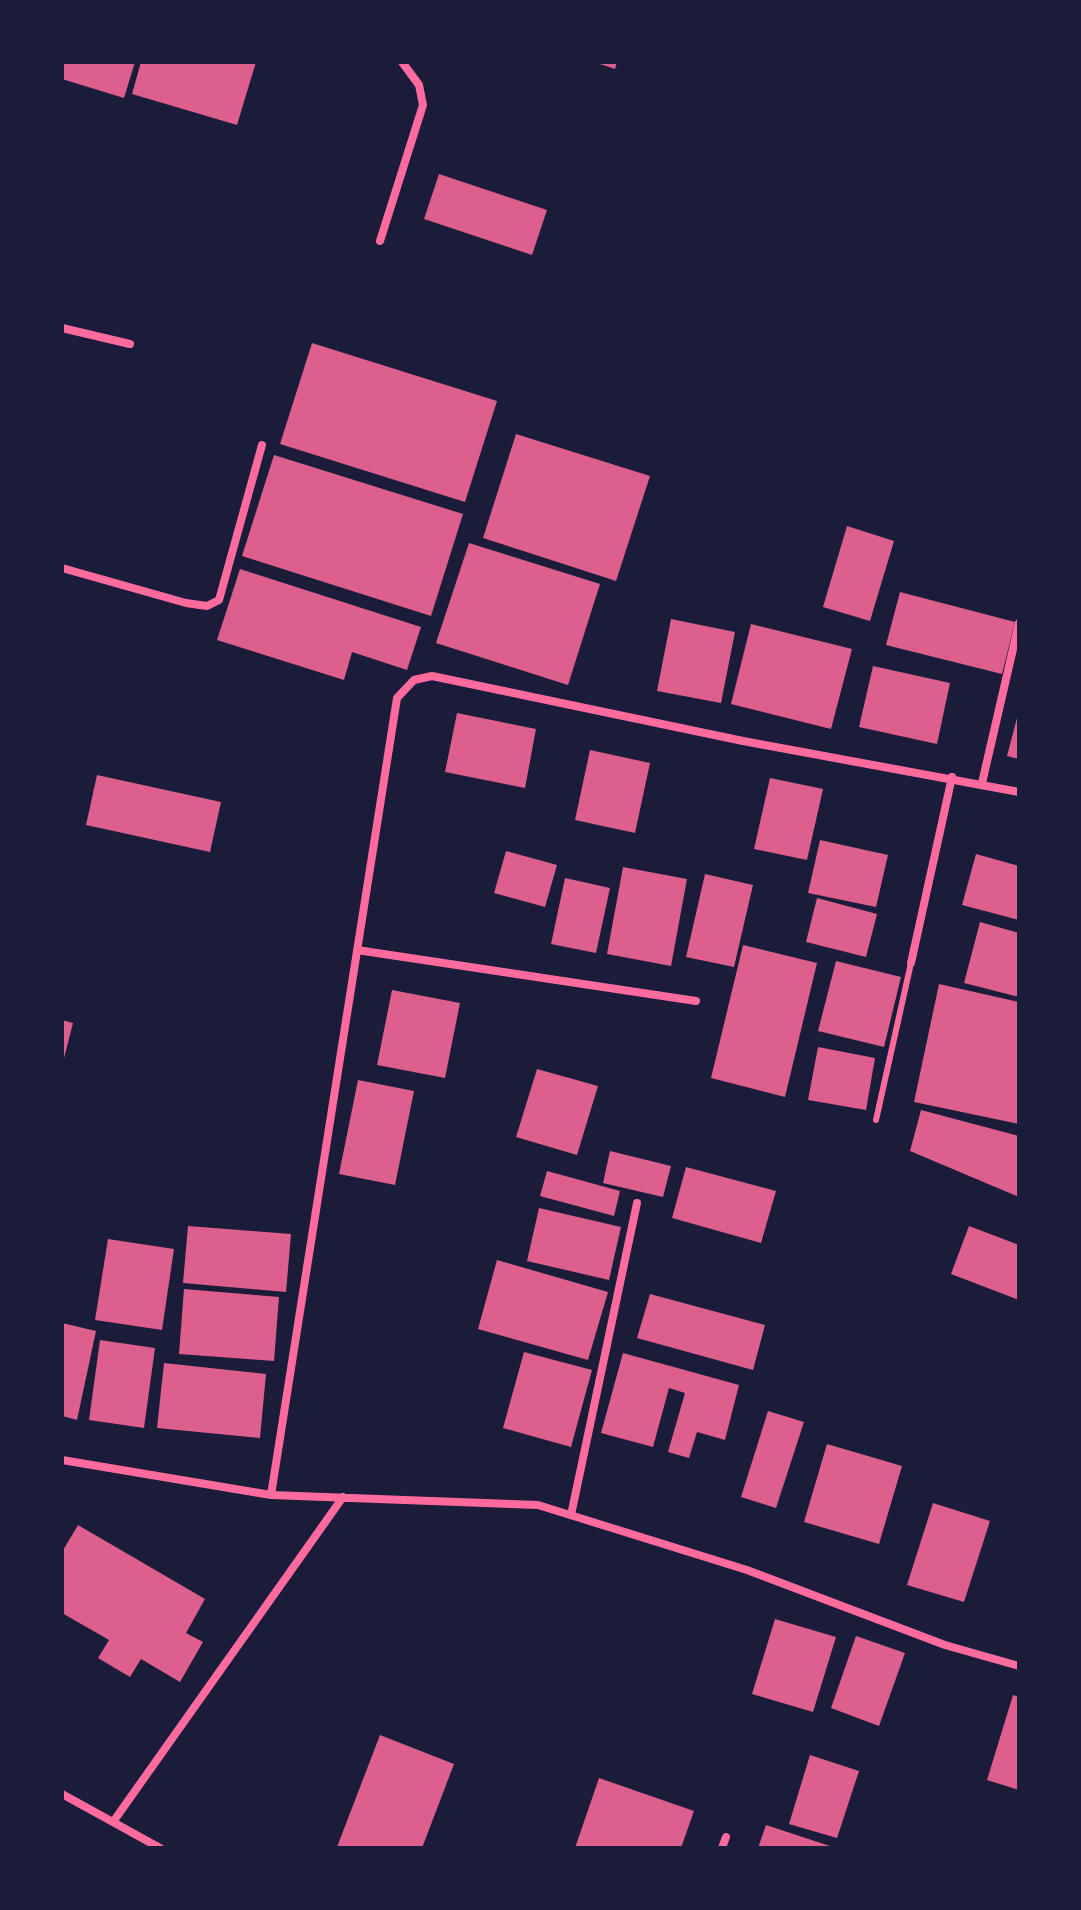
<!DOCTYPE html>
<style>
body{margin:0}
#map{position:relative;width:1081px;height:1910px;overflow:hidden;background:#1b1b3a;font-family:Mulish,sans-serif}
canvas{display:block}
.frame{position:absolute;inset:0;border:64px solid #1b1b3a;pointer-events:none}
</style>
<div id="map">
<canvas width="1081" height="1910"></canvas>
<div class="frame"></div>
</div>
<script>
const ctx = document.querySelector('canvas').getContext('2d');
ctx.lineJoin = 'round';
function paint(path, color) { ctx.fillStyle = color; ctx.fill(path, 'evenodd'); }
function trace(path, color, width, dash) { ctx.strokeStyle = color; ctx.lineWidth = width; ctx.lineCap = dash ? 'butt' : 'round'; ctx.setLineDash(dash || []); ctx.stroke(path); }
paint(new Path2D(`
 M62 62H135L124 98 62 79Z
 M141 62H256L237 125 132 94Z
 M594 62H617L615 69Z
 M439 174 547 210 532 255 424 219Z
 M312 343 497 401 465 502 280 444Z
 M516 434 650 476 616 581 483 538Z
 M274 455 463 514 431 616 242 556Z
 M847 526 894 541 870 621 823 607Z
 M469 543 600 584 568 685 436 643Z
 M240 569 421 627 407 670 352 652 344 680 217 640Z
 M900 592 1015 622 1002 674 886 645Z
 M671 619 735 632 721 703 657 691Z
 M751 624 852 649 831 729 731 704Z
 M873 666 950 683 937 744 859 727Z
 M457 713 536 729 525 788 445 772Z
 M1018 714H1019V759L1007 756Z
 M590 750 650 763 635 833 575 820Z
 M97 775 221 802 210 852 86 825Z
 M770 778 823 789 807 860 754 849Z
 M820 840 888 855 876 907 808 893Z
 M506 851 557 865 545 907 494 893Z
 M976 854 1019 866V920L962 905Z
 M623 867 687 879 671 966 607 954Z
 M705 874 753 885 734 967 686 957Z
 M565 878 610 888 596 953 551 944Z
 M817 898 877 914 866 957 806 942Z
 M980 922 1019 933V997L964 983Z
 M743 945 817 963 785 1097 711 1078Z
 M836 961 901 977 884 1047 818 1031Z
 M939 984 1019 1002V1124L914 1102Z
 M392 990 460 1003 445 1078 377 1065Z
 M62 1020 73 1023 63 1062H62Z
 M818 1047 875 1058 866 1110 808 1100Z
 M537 1069 598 1086 577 1155 516 1137Z
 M358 1080 414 1091 395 1185 339 1174Z
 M921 1110 1019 1136V1197L910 1151Z
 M610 1151 671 1166 663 1197 603 1183Z
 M686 1167 776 1191 761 1243 672 1218Z
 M547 1171 620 1191 614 1216 540 1196Z
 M539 1208 621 1227 609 1280 527 1261Z
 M188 1226 291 1234 286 1292 183 1283Z
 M969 1226 1019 1245V1300L951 1274Z
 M108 1239 174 1249 162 1330 95 1320Z
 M497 1260 608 1292 588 1360 478 1329Z
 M184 1289 279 1297 274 1361 179 1354Z
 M650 1294 765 1325 753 1370 637 1338Z
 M62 1323 96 1331 77 1420 62 1416Z
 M100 1340 155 1348 144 1428 89 1420Z
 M524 1352 592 1370 571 1447 503 1428Z
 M623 1353 739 1385 725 1440 697 1432 689 1458 668 1452 685 1393 669 1388 653 1447 601 1433Z
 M164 1363 266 1374 260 1438 157 1428Z
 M768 1411 804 1422 776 1508 741 1497Z
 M827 1444 902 1466 879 1544 804 1522Z
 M933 1503 990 1521 964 1602 907 1585Z
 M78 1525 205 1599 186 1633 203 1642 180 1682 141 1659 130 1677 98 1658 109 1640 62 1613V1552Z
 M775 1619 836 1637 813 1712 752 1694Z
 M856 1636 905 1653 879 1726 831 1708Z
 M1013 1695 1019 1697V1790L987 1780Z
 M380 1735 454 1764 422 1848 337 1847Z
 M810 1755 859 1771 837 1838 789 1824Z
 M599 1778 694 1811 681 1848H575Z
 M766 1825 833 1847V1848H758Z`), '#dd5f8e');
trace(new Path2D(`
 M876 1120 911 963`), '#ff6b9d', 6);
trace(new Path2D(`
 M380 241 423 105 419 85 402 62
 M62 328 130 344
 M62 568 186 603 207 606 219 600 262 445
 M982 783 1019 623
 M357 950 696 1001
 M911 963 952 777
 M62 1460 271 1495 538 1505 747 1570 945 1645 1019 1666
 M271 1495 397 698 414 680 432 676 743 741 1019 792
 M571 1515 637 1203
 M62 1794 160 1848
 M113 1822 343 1497
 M722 1848 726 1837`), '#ff6b9d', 8);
</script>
